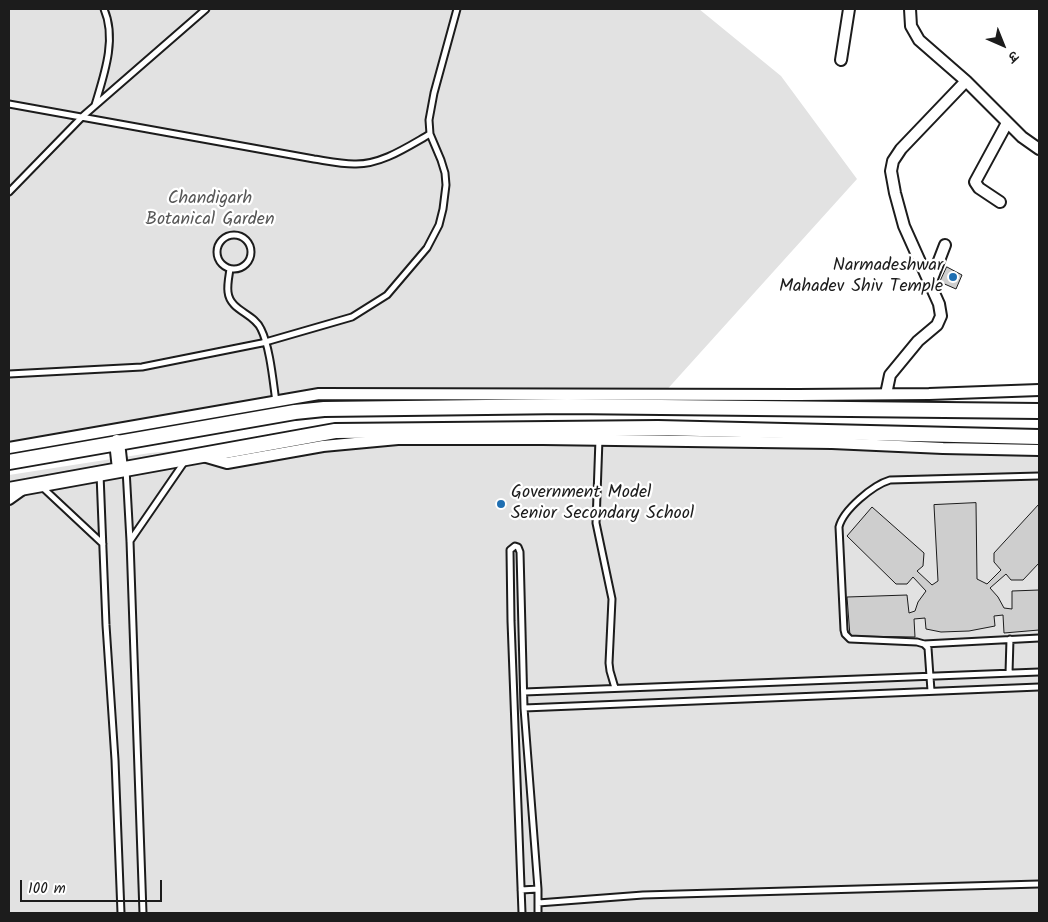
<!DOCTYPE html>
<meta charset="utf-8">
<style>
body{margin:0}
#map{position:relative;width:1048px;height:922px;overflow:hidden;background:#fff;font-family:Kalam,"Playpen Sans Deva",sans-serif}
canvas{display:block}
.frame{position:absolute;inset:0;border:10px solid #1c1c1c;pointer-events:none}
.north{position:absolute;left:978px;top:20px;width:50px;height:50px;-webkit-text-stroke:4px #fff;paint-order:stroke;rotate:136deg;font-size:14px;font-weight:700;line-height:20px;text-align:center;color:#1c1c1c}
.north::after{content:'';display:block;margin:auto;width:18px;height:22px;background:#1c1c1c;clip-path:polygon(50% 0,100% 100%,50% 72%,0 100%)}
.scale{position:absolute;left:20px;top:880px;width:142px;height:22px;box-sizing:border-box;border:2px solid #1c1c1c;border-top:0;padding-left:6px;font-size:15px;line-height:18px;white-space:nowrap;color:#1c1c1c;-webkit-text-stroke:4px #fff;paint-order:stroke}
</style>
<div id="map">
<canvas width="1048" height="922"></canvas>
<div class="frame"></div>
<div class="north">उ</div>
<div class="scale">100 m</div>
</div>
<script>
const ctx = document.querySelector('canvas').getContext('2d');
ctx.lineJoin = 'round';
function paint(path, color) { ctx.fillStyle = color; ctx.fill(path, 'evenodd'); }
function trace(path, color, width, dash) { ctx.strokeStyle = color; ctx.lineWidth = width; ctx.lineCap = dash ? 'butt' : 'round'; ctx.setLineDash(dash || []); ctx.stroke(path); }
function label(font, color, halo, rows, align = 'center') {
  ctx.font = font + ' Kalam,sans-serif'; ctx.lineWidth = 4.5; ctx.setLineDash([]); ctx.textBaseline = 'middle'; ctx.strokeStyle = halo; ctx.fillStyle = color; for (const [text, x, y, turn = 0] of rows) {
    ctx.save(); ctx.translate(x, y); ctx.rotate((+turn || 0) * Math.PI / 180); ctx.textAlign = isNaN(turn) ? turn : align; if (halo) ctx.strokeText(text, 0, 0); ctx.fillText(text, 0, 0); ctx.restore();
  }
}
paint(new Path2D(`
 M9 9H699L781 76 857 179 663 394 232 410 9 447Z
 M291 440 1039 452V913H9V475L150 453Z`), '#e2e2e2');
const building = new Path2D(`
 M947 267 962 275 956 289 940 282Z
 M976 503 977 579 987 584 1001 570 994 562V553L1039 504V563L1023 580H1011L1006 574 990 588 998 597 1004 608 1012 609V591L1039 590V630L1004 633 1003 615 994 616 995 626 969 631 941 632 926 629 925 618 914 619 915 637 850 636 847 597 907 595 909 613 915 611 918 602 926 591 913 577 907 584H896L847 536 872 507 924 553 923 566 917 571 932 585 938 581 934 505Z`);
paint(building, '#cecece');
trace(building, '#1c1c1c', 1);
const service = new Path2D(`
 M9 104 314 159C327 161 341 164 354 164 381 165 407 147 430 134
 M95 105C104 75 117 39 104 9
 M9 192 83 116 206 9
 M217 252a17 17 0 1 1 34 0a17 17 0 1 1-34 0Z
 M230 269C229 276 227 285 228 292 230 311 254 313 261 329 270 347 273 381 276 402
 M9 374 142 367 262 343 352 317 387 295 427 248 439 225 443 209 446 185 445 173 441 160 430 134 429 120 434 93 457 9
 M599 439 596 523 612 599 609 663 610 671 615 688
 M126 469 130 541 143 913
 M100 474 106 625 115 760 121 913
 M1039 476 890 480C873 485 843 510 839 527L844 630 845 634 850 639 917 642 924 644 1039 638
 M41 486 103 544
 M130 541 185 461
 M924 644 928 648 931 691
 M1009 673 1010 639
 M524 692 1039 672
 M524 708 1039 687
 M521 890 538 889
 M538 903 643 895 1039 884
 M522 913 511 621 510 550 515 546 518 547 520 552 524 708 538 889V913`);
const minor = new Path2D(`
 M910 9 911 26 919 40 966 81 1022 137 1039 149
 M841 60 849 9
 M1000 202 979 188 975 182 1007 123
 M930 284 945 245
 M886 394 890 375 918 341 937 325 941 316 939 304 904 226 895 193 891 171 893 161 901 149 966 81
 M9 448 319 394 798 395 929 394 1039 390
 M203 456 227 463 323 446 398 439H543L832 443 943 448 1039 450
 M9 499 23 489`);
const secondary = new Path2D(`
 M117 442 120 469
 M9 462 295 412 324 409 567 406 1039 411
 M9 490 335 431 658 428 1039 437`);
trace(service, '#1c1c1c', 9);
trace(minor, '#1c1c1c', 14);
trace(secondary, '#1c1c1c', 18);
trace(service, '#fff', 5);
trace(minor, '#fff', 10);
trace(secondary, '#fff', 14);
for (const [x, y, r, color] of [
 [953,277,5,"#1f6fb2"],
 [501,504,5,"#1f6fb2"]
]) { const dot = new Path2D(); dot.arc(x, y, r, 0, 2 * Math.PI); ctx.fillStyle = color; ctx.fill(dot); trace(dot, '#fff', 2); }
label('18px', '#575757', '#fff', [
 ["Chandigarh",210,200],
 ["Botanical Garden",210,221]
]);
label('18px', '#1c1c1c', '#fff', [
 ["Narmadeshwar",943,267],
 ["Mahadev Shiv Temple",943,288],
 ["Government Model",511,494,"left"],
 ["Senior Secondary School",511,515,"left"]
], 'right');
</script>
